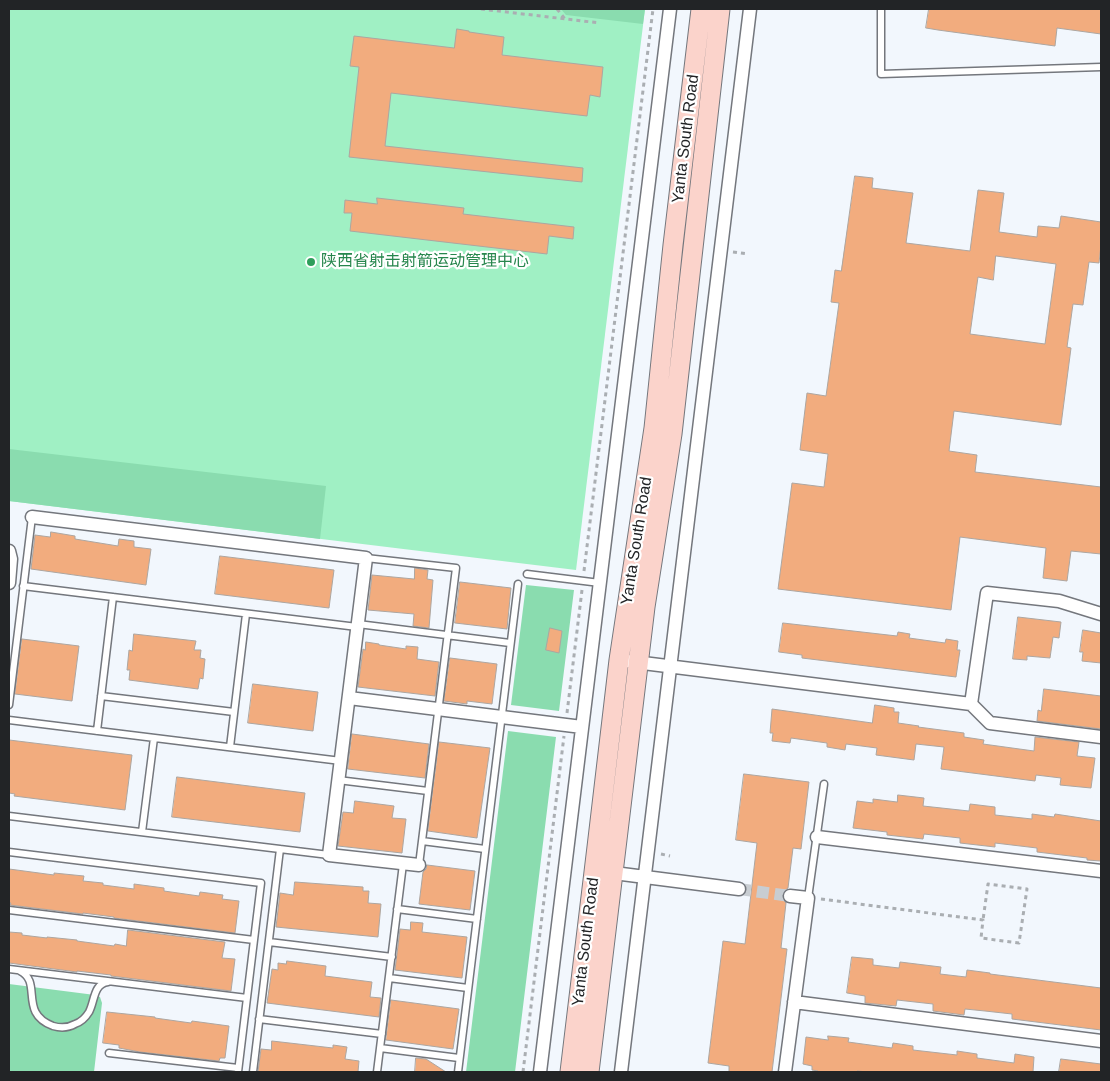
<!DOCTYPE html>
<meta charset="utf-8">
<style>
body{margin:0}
#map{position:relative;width:1110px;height:1081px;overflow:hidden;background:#f2f7fd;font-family:Arial,sans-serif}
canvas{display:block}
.frame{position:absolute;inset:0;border:10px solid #222426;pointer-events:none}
</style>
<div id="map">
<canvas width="1110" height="1081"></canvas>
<div class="frame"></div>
</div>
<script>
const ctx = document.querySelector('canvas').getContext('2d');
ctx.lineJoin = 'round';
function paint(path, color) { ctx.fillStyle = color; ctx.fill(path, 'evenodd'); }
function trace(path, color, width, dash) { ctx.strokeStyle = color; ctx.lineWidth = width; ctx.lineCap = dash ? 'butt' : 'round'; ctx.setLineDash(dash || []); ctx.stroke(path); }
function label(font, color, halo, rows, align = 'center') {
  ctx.font = font + ' Arial,"Noto Sans SC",sans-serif'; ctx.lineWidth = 4.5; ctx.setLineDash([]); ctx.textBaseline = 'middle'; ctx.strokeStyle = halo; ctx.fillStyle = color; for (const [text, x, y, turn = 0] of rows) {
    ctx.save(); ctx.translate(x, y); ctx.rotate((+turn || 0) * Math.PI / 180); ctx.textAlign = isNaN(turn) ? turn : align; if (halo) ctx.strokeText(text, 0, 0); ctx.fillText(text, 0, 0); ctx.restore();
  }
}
paint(new Path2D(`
 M9 9H645L576 570 9 501Z`), '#a0f0c4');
paint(new Path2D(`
 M561 9H645L643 24 566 15Z
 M9 449 326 486 320 539 9 501Z
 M526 585 574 590 559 711 511 705Z
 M508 731 556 737 515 1072H466Z
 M9 984 95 995 100 997 102 1003 94 1072H9Z`), '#8adcaf');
const building = new Path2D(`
 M929 9H1101V34L1057 28 1055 46 938 30 926 28Z
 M457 29 469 31V32L504 37 502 55 603 67 600 97 590 95 587 116 391 93 385 146 583 168 582 182 349 157 359 67 350 66 354 36 454 48Z
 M855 176 873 178 872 188 913 193 906 243 970 251 978 190 1004 193 999 232 1037 237 1038 226 1059 228 1061 216 1101 222V245L1099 263 1089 262 1083 305 1073 304 1067 347 1071 348 1061 425 954 411 949 451 977 455 975 472 1101 487V554L1071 551 1067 581 1043 578 1046 548 960 537 951 610 778 589 792 483 824 487 828 454 800 450 807 393 826 396 839 303 831 302 835 270 841 271ZM996 256 1056 264 1045 344 970 334 978 277 993 280Z
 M377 198 464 208 463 214 574 227 573 239 549 236 547 254 350 231 352 213H344L345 200 377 204Z
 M51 532 75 536V539L118 546 119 539 134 541V547L151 549 146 585 31 569 35 535 50 537Z
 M220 556 334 570 329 608 215 594Z
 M415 568 428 570 427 579 433 580 429 628 413 626 414 614 368 610 372 575 414 579Z
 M460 582 511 588 507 629 455 623Z
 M1018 617 1061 622 1059 638 1053 637 1050 658 1027 656V660L1013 659Z
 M783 623 897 636 898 632 910 634 909 638 945 643 946 639 958 641 957 650H960L956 677 802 658V655L779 652Z
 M550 628 562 631 559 653 546 650Z
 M1083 630 1101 633V663L1082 661 1083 652H1080Z
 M134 634 196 641 194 650H201L200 658 205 659 203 679 200 678 198 689 129 680 130 670H127L129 650 132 651Z
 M22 639 79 646 72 701 15 694Z
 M366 642 379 644V645L406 649V646L418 647 417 659 439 662 435 696 358 687 363 649 365 650Z
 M450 658 497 664 492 704 467 701V704L444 701Z
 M253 684 318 692 313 731 248 723Z
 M1044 689 1101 696V729L1037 721 1038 710 1041 711Z
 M875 705 894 708V712H899L898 723 919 726 918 727 964 733V737L984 740 983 744 1034 751 1035 737 1079 742 1077 756 1095 758 1091 788 1060 785 1061 778 1036 775 1035 781 941 769 944 747 916 744 914 760 876 755 877 748 846 744 845 750 827 747V743L791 738 790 743 772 741 773 733H770L772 709 872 723Z
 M352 734 429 744 425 778 348 769Z
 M9 740 132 755 125 810 14 796 15 794 9 793Z
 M439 742 490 748 477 838 428 831Z
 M744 774 809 782 801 849 793 848 788 888 784 891 782 895 783 900 786 903 781 948 787 949 772 1072H729V1066L708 1063 723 941 745 944 757 843 736 840Z
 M177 777 305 793 300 832 172 817Z
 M898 795 924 798 923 806 969 811 970 804 995 807V815L1032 819V814L1054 817 1055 814 1101 821V861L1087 860V858L1037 852V848L995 843V847L960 843V838L924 834 923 839 887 835V832L853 828 857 801 873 803V799L897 802Z
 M355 801 394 806 392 818 406 819 402 853 338 846 343 812 353 813Z
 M427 865 475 871 470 910 419 904 423 872 426 869Z
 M9 869 54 875V873L84 876 83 881 103 883V885L134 889V884L164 888V891L199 896 200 892 223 895 222 899 239 901 235 933 114 918V917L83 913V914L10 905 11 903H9Z
 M295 882 363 887V891H369L368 903 381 904 378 937 276 927 280 893 293 895Z
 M411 922 423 923 422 932 467 937 462 978 395 970 400 929 410 930Z
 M128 930 225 942 222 958 235 959 231 991 111 976V975L77 971V972L9 963V932L22 933V935L47 938V937L77 940V941L114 946 115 944 126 946Z
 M852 957 873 959V965L899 968 900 962 941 967 940 974 966 977 967 970 990 973V974L1101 988V1030L1012 1019V1014L985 1011 965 1009 964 1015 933 1011V1004L897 1000 896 1006 865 1003V996L847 993Z
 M287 961 326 966 325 976 372 982 370 997 381 998 379 1017 267 1003 272 969 278 970V963L286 964Z
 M391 1000 459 1009 453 1049 386 1040Z
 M107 1012 155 1017V1018L191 1023 192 1021 229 1026 225 1058H220L219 1061 140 1052 119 1048V1045L103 1043Z
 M828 1036 849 1038 848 1042 892 1048 893 1043 913 1046V1050L957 1055V1051L977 1054V1058L1014 1063 1015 1054 1034 1057 1033 1072H868L857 1071V1072H818V1071L812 1070V1066L803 1064 806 1037 828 1040Z
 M272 1041 333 1048V1045L347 1047 345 1059 359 1061 358 1072H258L261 1049 271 1050Z
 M416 1058 426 1059 446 1072H415Z
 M1061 1059 1101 1064V1072H1059Z`);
paint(building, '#f2ac7e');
trace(building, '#aca6a1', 1);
trace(new Path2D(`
 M739 889 790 896`), '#c8cdd2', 12, [12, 6]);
const lane = new Path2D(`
 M881 9V74L1101 67
 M366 558 456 568 419 865
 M527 574 600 583
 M23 586 357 627
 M358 624 510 643
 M101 696 234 712
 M9 705 32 517
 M9 720 341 761
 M97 731 113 597
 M230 747 246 614
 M338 780 428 791
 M9 816 329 855
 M142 832 154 738
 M422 841 485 849
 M9 852 261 883 254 940
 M808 898 824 784
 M397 909 477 919
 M9 910 254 940 238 1072
 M269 942 392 957
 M9 969 247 998
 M20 971C43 982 18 1013 53 1026 60 1028 68 1028 75 1024 81 1022 86 1017 89 1012 95 1001 93 984 108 982
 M389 978 468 988
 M259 1019 382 1034
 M380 1048 459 1058
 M109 1053 238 1068
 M253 1072 280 849
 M377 1072 403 864
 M458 1072 518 584`);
const street = new Path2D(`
 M32 517 366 558 329 855 419 865
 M9 551 11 559 9 583
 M619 660 971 704 990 723 1101 737
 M349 698 582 727
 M971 704 987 593 1059 601 1101 614
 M817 837 1101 871
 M614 873 739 889
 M794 1002 1101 1041
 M540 1072 670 9
 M621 1072 750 9
 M785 1072 808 898 790 896`);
const secondary = new Path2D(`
 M570 1072 597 847 619 660 654 428 673 245 701 9
 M589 1072 645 607 663 492 672 434 720 9`);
trace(lane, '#74777d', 9);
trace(street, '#74777d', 15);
trace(secondary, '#74777d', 21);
trace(new Path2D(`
 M481 9 600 23
 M557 9 565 19
 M733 252 748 254
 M584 571 653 9
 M567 713 582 590
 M661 854 670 856
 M821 899 983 920 981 938 1019 943 1027 889 988 884 983 920
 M523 1072 564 736`), '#aaaeb2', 3, [4, 4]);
trace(lane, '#fff', 6);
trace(street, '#fff', 12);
trace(secondary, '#fbd3cb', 19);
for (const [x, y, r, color] of [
 [311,262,5,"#2e9e5b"]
]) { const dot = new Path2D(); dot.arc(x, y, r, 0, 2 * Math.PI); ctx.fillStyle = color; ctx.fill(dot); trace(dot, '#fff', 2); }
label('16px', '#222426', '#fff', [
 ["Yanta South Road",686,139,-83],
 ["Yanta South Road",637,541,-81],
 ["Yanta South Road",586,942,-83]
]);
label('16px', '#27864d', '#fff', [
 ["陕西省射击射箭运动管理中心",321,262]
], 'left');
</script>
